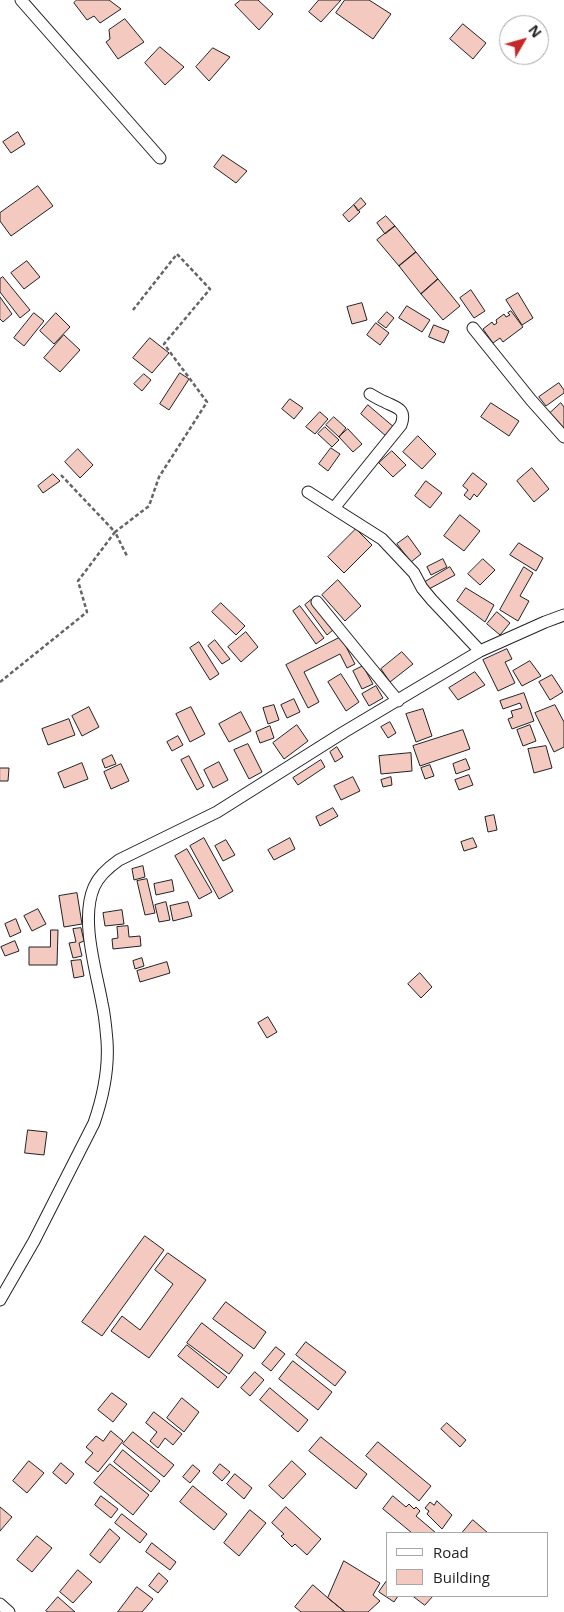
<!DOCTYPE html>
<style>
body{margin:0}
#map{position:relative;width:564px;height:1612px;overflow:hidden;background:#fff;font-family:"Open Sans",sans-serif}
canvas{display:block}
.legend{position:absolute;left:386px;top:1532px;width:162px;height:65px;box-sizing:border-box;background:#fff;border:1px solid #a7a7a7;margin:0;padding:6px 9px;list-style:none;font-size:15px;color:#222}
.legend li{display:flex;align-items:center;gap:10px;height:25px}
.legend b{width:25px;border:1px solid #a7a7a7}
.north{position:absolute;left:499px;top:15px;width:50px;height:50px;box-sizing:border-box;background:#fff;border:1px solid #a7a7a7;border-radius:50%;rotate:52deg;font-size:14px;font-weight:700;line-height:20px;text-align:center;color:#222}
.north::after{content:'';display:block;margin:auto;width:18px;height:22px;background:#c62828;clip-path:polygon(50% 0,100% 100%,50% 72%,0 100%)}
</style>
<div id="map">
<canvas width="564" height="1612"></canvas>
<ul class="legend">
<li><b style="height:6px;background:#fff"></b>Road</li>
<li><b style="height:14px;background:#f3c9c0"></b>Building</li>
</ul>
<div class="north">N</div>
</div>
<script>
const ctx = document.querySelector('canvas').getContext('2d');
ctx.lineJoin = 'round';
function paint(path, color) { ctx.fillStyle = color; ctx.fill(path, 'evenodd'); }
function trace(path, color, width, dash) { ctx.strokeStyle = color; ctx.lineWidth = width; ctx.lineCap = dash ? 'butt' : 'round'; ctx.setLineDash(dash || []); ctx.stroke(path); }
const building = new Path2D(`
 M77 0H109L121 9 100 23 94 16 87 20 74 3Z
 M241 0H258L273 14 259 30 235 5Z
 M319 0H341L321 22 309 12Z
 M345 0H369L391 14 373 39 336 13Z
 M125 19 144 42 118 59 106 42 110 39 109 30Z
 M463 24 486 43 473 59 450 39Z
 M160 47 184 67 165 85 145 63Z
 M213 48 230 57 209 81 196 67Z
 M18 132 25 144 11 153 3 142Z
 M223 155 247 171 236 183 214 167Z
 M38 186 53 206 11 236 0 221V213Z
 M361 198 366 204 358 211 354 205Z
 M354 205 360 212 349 222 343 215Z
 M386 216 395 226 385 234 377 223Z
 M395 226 416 252 399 266 377 240Z
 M416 252 438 279 421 294 399 266Z
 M27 261 40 277 24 289 11 273Z
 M3 277 30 310 20 318 0 292V279Z
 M438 279 460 306 443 320 421 294Z
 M471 290 485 311 474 318 460 298Z
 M518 293 533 318 522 325 506 300Z
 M0 297 12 314 3 322 0 319Z
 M362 303 367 320 352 324 347 307Z
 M407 306 430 320 422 332 399 318Z
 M511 311 523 327 503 342 500 338 493 343 483 329 492 322 494 325 497 323 496 320 504 314 506 317 510 315 508 313Z
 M387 312 394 318 386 328 378 322Z
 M34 313 44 321 24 346 14 338Z
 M56 313 70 327 54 344 40 331Z
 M376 323 389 333 380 345 367 335Z
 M434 325 449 331 444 343 429 337Z
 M64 335 80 350 60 372 44 358Z
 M150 338 169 353 152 373 133 358Z
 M180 373 189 379 169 410 160 404Z
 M144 374 151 380 142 391 134 384Z
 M559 383 564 390V393L546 406 539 397Z
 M290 399 303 408 294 419 282 409Z
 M491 403 519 421 509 436 481 417Z
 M561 403 564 407V429L549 414Z
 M368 405 395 428 387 437 361 414Z
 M320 412 328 419 315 434 306 427Z
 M334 417 346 428 339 437 326 425Z
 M325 427 339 440 332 447 318 434Z
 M348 429 362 444 353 452 339 437Z
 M418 436 436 454 422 469 403 452Z
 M331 448 340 454 328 471 319 464Z
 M78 449 93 465 80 478 65 462Z
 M392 451 406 465 393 477 379 463Z
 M532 468 549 489 534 502 517 481Z
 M473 473 487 484 477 497 474 494 470 500 464 495 468 490 463 486Z
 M53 474 60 481 43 493 38 486Z
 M426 481 442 493 430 508 415 496Z
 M460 515 480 531 464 551 444 536Z
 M356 529 372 545 344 573 328 557Z
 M408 536 421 554 411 562 397 544Z
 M519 543 543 558 536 571 510 555Z
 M443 559 447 567 431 575 427 567Z
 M483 559 495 570 480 585 468 574Z
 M450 567 455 575 429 589 425 582Z
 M524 567 533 573 520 596 529 601 518 621 500 610Z
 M338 580 361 606 345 621 322 595Z
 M466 588 494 605 485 622 457 601Z
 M311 600 333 630 327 635 305 605Z
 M221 603 245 626 236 635 212 612Z
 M300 606 324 638 316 644 293 611Z
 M497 612 510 623 500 635 487 624Z
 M246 632 258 647 241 662 228 647Z
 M341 637 355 664 347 668 340 654 304 672 319 702 308 708 286 665Z
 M215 640 230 659 222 664 208 646Z
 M199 642 219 674 210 680 190 648Z
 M507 649 512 659 505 662 515 683 498 691 483 660Z
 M402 652 413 664 390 682 381 669Z
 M530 661 541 676 522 686 513 671Z
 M363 666 373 684 362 689 353 671Z
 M475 672 485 685 458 700 449 688Z
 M341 674 359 702 346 711 328 682Z
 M552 675 563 692 550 700 539 682Z
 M376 686 383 698 369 706 362 694Z
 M524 693 534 721 512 729 508 719 513 717 511 711 522 708 520 703 503 709 500 701Z
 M294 699 300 712 287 718 281 705Z
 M274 705 279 720 268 724 263 708Z
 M555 705 564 722V747L554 752 535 713Z
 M89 707 99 727 82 736 72 716Z
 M191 707 205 734 190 742 176 714Z
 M423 709 432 736 416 742 406 714Z
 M241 712 251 731 229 742 219 724Z
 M69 719 75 735 48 745 42 729Z
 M390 722 396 733 388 738 381 727Z
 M297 725 308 741 284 759 273 743Z
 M530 725 536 741 523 746 517 730Z
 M270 726 274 738 260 743 256 732Z
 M463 730 470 749 420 766 413 746Z
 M178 736 183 745 172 751 167 742Z
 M248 744 262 772 249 779 234 750Z
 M546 746 552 768 534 773 528 749Z
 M337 747 343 757 335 762 330 752Z
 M411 753 412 771 381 774 379 756Z
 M112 755 116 764 105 768 102 760Z
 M189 756 204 786 197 790 181 760Z
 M466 759 470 769 456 774 453 764Z
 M321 760 325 767 298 785 293 778Z
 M219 762 228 780 213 788 204 770Z
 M82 763 88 779 64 788 58 773Z
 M121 764 129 781 111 789 104 772Z
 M430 765 434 776 425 779 421 768Z
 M0 768H9L8 781H0Z
 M469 775 473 785 459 790 455 780Z
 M353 777 360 791 341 800 334 786Z
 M391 777 392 785 383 787 381 780Z
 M333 808 338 816 320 826 316 817Z
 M494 815 497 830 488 832 485 817Z
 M204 838 233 891 219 899 190 846Z
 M290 838 295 849 274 860 268 850Z
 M473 838 477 847 464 851 461 842Z
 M226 840 235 855 223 861 215 846Z
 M187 849 212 892 199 899 175 856Z
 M143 866 145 877 134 880 132 869Z
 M147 879 155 913 145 915 137 881Z
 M172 880 174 891 156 895 154 884Z
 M77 893 82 924 64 927 59 896Z
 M166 902 170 920 159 922 155 905Z
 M188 902 192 916 173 921 170 906Z
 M38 909 46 924 32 931 24 916Z
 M122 910 124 924 105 926 103 913Z
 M16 919 21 932 10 937 5 924Z
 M128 926 129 937 140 936 141 946 113 949 112 939 118 938 117 927Z
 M81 928 84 941 79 943 82 956 73 958 69 943 76 942 73 929Z
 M51 930H58L57 965H29V947H50Z
 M15 941 19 951 5 956 1 947Z
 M142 958 144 966 135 969 133 961Z
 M81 960 84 976 74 978 71 961Z
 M167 962 170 973 140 982 137 971Z
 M420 973 432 987 421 998 408 984Z
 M268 1017 277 1032 267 1038 258 1023Z
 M28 1130 47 1132 44 1155 25 1153Z
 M145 1236 164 1250 102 1336 82 1322Z
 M168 1253 206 1280 149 1358 111 1331 122 1316 140 1330 173 1284 155 1270Z
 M226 1302 266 1332 254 1349 213 1319Z
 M202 1323 243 1355 229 1374 187 1343Z
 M306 1342 346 1372 335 1386 296 1355Z
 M187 1345 227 1377 218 1388 178 1356Z
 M276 1347 285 1354 271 1371 262 1364Z
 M293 1361 332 1392 318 1410 279 1379Z
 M255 1372 264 1380 250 1396 241 1388Z
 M270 1388 308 1420 298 1432 260 1400Z
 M112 1393 127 1404 113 1422 98 1410Z
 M182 1398 199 1412 184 1432 167 1418Z
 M154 1412 182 1434 173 1445 165 1438 158 1448 150 1441 157 1432 146 1423Z
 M447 1423 466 1440 460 1447 441 1429Z
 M111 1431 123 1441 98 1472 85 1462 93 1453 86 1447 96 1436 103 1441Z
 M133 1432 174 1465 164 1477 123 1444Z
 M321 1437 367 1474 356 1489 309 1451Z
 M378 1442 431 1486 419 1501 366 1456Z
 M123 1450 160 1481 151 1492 114 1462Z
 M29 1461 44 1473 27 1493 13 1481Z
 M292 1461 306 1474 283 1499 269 1486Z
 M61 1463 74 1474 66 1484 53 1473Z
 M110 1464 149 1495 133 1515 94 1483Z
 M220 1464 230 1472 222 1481 213 1473Z
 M193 1465 200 1471 190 1483 183 1477Z
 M235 1474 252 1488 244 1499 227 1484Z
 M193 1486 227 1514 214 1530 180 1502Z
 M101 1496 118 1509 111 1518 95 1505Z
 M393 1496 406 1507 409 1504 414 1509 416 1507 420 1511 416 1516 436 1533H412L383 1509Z
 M437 1501 452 1515 442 1529 427 1514 429 1511 425 1508 430 1502 434 1505Z
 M0 1507 12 1517 0 1531Z
 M286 1507 321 1539 307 1555 295 1544 292 1547 281 1536 284 1534 272 1523Z
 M250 1510 266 1523 239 1556 224 1543Z
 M122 1514 147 1534 140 1543 115 1523Z
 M473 1520 488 1533H462Z
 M110 1529 120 1538 100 1563 90 1555Z
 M37 1536 52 1548 32 1572 17 1560Z
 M152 1543 176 1562 170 1570 146 1552Z
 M344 1561 380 1583 373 1595 380 1601 368 1612H345L328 1598Z
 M78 1570 92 1582 73 1603 60 1592Z
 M159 1573 168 1581 158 1593 149 1586Z
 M388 1579V1596H398L394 1602 379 1592Z
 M313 1585 328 1598 345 1612H301L295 1607Z
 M137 1587 153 1599 142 1612H118Z
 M413 1596H433L425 1605Z
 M58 1597 75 1612H48L46 1611Z`);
paint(building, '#f3c9c0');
trace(building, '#222', 1);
const minor = new Path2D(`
 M21 0 160 158
 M473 328 531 400 564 437
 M308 492 382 539 414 573 422 588 432 600 480 651
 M334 508 401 425C407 409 397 408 385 402 380 400 375 397 370 394
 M317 602 398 701
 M0 1300 34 1241 94 1123C103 1097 109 1069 107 1041 106 1029 105 1016 102 1003 96 970 80 919 94 887 99 875 109 867 119 860L217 812 344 732 480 651 545 622 564 615
 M0 1604 9 1612`);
trace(minor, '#222', 13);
trace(new Path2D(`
 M61 475 115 532 149 506 159 477 207 402 164 344 210 289 177 254 133 310
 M0 682 87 612 78 581 115 532 127 556`), '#646464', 2.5, [4, 2.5]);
trace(minor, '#fff', 11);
</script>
